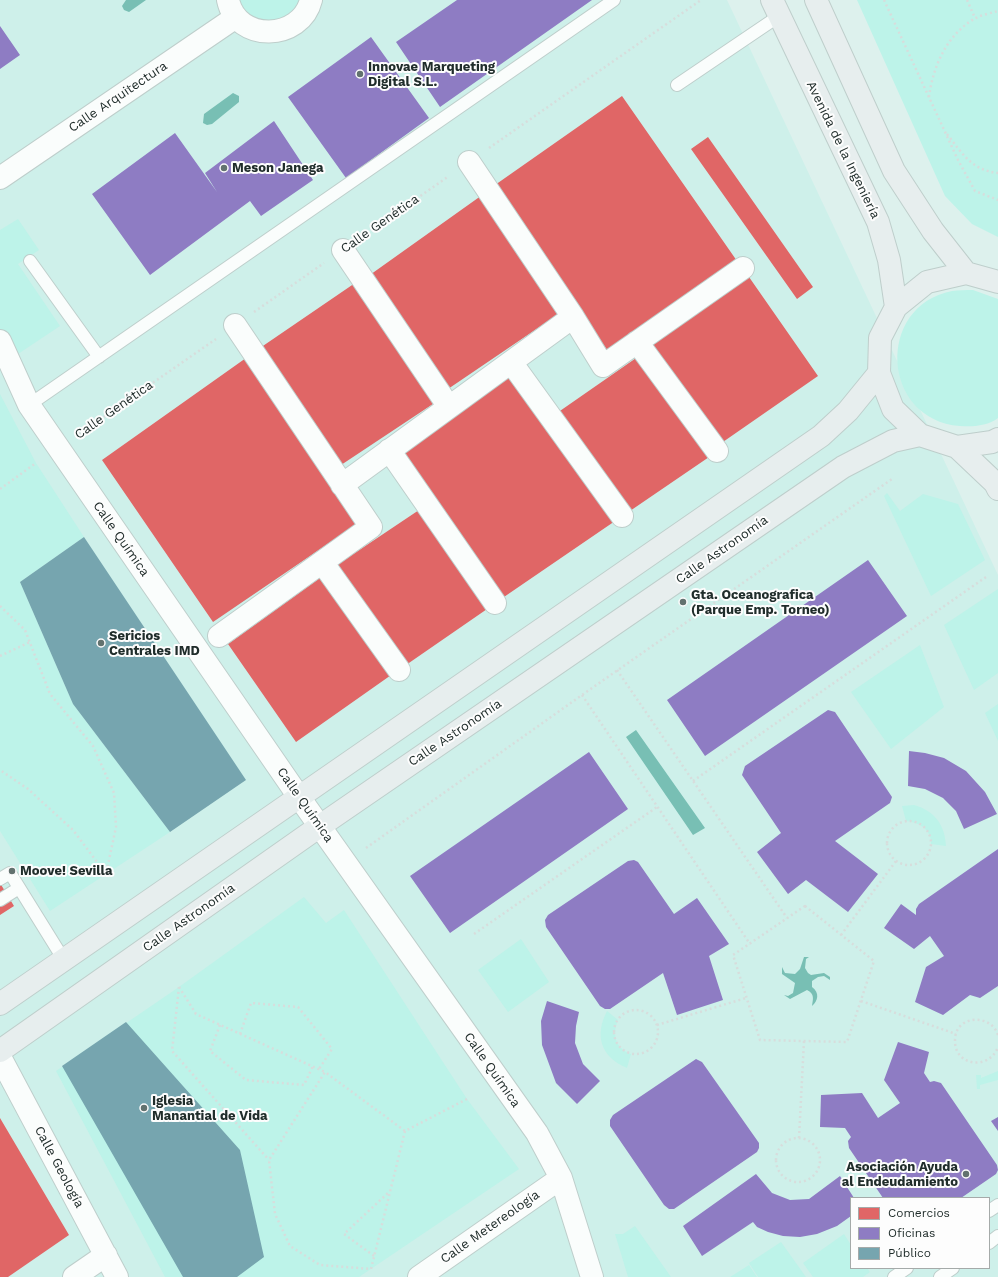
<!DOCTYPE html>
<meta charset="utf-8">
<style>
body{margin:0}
#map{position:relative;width:998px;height:1277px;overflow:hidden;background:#ddf1ed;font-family:"Work Sans",sans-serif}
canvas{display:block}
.legend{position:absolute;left:850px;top:1197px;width:140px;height:72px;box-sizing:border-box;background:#fdfdfd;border:1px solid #a5aaa9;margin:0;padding:5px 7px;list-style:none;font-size:12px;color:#202d2b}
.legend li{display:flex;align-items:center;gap:8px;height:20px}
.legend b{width:20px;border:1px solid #a5aaa9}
</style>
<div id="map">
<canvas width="998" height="1277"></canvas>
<ul class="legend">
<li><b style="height:11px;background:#e06666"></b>Comercios</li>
<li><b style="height:11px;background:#8e7cc3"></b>Oficinas</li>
<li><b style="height:11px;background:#76a5af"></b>Público</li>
</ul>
</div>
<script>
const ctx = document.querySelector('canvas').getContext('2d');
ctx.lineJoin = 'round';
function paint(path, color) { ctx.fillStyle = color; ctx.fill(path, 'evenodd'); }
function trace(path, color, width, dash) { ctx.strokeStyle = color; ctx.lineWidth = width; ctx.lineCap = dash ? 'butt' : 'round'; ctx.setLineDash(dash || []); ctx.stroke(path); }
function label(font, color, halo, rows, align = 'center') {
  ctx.font = font + ' "Work Sans",sans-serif'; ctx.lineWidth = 4; ctx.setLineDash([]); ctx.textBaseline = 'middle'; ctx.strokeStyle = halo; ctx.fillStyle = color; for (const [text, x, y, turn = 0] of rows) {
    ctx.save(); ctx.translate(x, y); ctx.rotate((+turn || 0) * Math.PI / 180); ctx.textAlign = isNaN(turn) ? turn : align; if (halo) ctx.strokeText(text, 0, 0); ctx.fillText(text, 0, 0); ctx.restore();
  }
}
paint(new Path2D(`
 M0 0H727L998 575V1277H0ZM851 1198H989V1268H851Z`), '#cef0ea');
paint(new Path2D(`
 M228 0H311L269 33Z
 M857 0H998V237L972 224 945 196Z
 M18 219 39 250 18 264 60 326 9 360 0 341V230Z
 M973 290 998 299V418C988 426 972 427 960 426 881 420 875 306 952 291 958 290 966 290 973 290Z
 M0 394 36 463 84 537 20 582 73 704 170 832 50 911 0 831Z
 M887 493 900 511 923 494 958 504 985 560 931 596 884 496Z
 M998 589V673L974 690 944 625Z
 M920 645 944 707 891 749 851 692Z
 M998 704V741L985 713Z
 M914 805C935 811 945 825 946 846L931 844C932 829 918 822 906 821L902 806Z
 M304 897 326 923 344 910 467 1099 519 1169 359 1277H165L56 1071 179 987Z
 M521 939 549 982 508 1012 478 970Z
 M607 1011 618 1020C612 1035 615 1048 631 1054L627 1068C601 1057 594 1036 607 1011Z
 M998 1071V1080L980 1085V1089H977L976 1075H981V1078Z
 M635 1226 671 1277H628L615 1234H623Z
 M844 1234 851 1245V1268H867L870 1272 863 1277H813L803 1263Z
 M781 1242 806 1277H758L749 1263Z
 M749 1265 757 1277H730Z`), '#bdf3e9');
paint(new Path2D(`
 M126 0H146L129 12 124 10 122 6Z
 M233 93 239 96V102L212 124 207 125 203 123 204 114Z
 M636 730 705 828 693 835 626 737Z
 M804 957H809L806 959 805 968 808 973 811 975 824 973 830 977V980L824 976 818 977 812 981V987C820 993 818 1001 812 1006 813 999 815 994 807 990L790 999 784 995 788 996 793 993 795 983 782 974V967L785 973 795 974 800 969Z`), '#78bfb4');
paint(new Path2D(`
 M622 96 737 261 607 350 495 185Z
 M708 137 813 287 797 299 691 149Z
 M485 193 563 311 448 389 367 277Z
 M749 277 818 376 720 444 649 347Z
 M358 281 439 400 338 467 257 350Z
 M639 356 712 455 627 513 557 413Z
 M246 358 360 522 213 622 102 460Z
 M512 374 618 519 501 599 399 454Z
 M422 508 490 607 406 665 334 567Z
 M324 575 394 673 296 742 228 644Z
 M0 883 14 906 0 915Z
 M0 1118 69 1235 8 1277H0Z`), '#e06666');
paint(new Path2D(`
 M457 0H592L440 107 396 42Z
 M0 26 20 55 0 69Z
 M371 37 429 118 346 178 288 97Z
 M274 121 313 180 261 216 250 201 150 275 92 194 175 133 217 192 205 173Z
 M868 560 907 616 705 756 667 700Z
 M828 710 835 712 892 797 890 803 835 841 878 874 848 912 806 880 788 894 757 852 781 833 742 775 745 766Z
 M909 751 925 753 944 758 966 771 985 792 997 814 964 829 956 811 943 798 925 789 908 786Z
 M589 752 628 809 450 933 410 876Z
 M998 849V986L980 998 970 995 943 1015 915 1002 926 967 944 956 930 936 914 949 884 928 901 904 916 915V909L919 904Z
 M634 860 638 862 674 914 697 898 729 944 709 956 723 1000 677 1015 663 973 610 1009H605L600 1006 546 927 545 920 548 915 628 861Z
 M547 1001 579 1012 576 1026 575 1043 583 1064 600 1081 577 1104 556 1083 542 1045 541 1021Z
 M898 1042 929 1052 924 1073 930 1082 934 1081 941 1083 997 1165 998 1170 996 1174 961 1198H883L849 1148 848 1141 851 1137 845 1128 820 1127 821 1095 862 1093 878 1118 900 1103 884 1080Z
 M696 1059 702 1062 759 1143V1148L757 1152 674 1209H669L664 1205 610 1126V1120L613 1115Z
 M998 1117V1131L991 1121Z
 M756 1174 772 1193 790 1200 809 1199 840 1176 854 1198H851V1216L837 1226 817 1234 800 1237 783 1236 768 1232 757 1227 753 1222 702 1256 683 1226Z`), '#8e7cc3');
paint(new Path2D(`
 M84 537 246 780 170 832 73 704 20 582Z
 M126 1022 240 1150 264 1257 237 1277H183L62 1066Z`), '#76a5af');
const lane = new Path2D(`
 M677 85 779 16
 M30 261 99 357
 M29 405 614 0
 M0 879 10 873 64 960
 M0 900 19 888
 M989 1211 998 1205
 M989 1243 998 1236
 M894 1277 907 1268
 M940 1277 953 1268`);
const street = new Path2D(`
 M228 0C237 43 301 41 311 0
 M0 178 236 17
 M343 250 449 407
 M573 317 603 366 743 268
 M0 341 29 405 299 797 537 1133 561 1178 592 1277
 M637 342 717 451
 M511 362 622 516
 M389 450 495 603
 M342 485 573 317 469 162
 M322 562 399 670
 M219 636 371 527 235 325
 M0 1057 117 1277
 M74 1277 106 1255
 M419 1277 561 1178`);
const secondary = new Path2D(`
 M772 0 878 222 889 260 896 307
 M816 0 894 171 933 231 966 273
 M998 282 966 273 927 282 896 307 880 338 879 373 893 409 920 435 957 447 992 442 998 439
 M957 447 995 483 998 489
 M0 1004 821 436 848 411 879 373
 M0 1051 320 826 843 467 893 441 920 435`);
trace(lane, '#bececb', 14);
trace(street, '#bececb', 24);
trace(secondary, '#bececb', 24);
trace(new Path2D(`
 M884 0 958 160 975 191 998 200
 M967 0 975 18
 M929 97C933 66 947 35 974 19 981 15 991 13 998 11
 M947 134C962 153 971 170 998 173
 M489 148 701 0
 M363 236 449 176
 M254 312 324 263
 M79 434 216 339
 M0 489 36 463
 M0 606 25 630 50 694 93 746 114 793 116 827 106 874 73 830 28 789 0 770
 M0 656 30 642
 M617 670 787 918
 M582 695 750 944
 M693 781 986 577
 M887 843a22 22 0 1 1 44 0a22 22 0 1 1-44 0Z
 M366 848 582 695 892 479
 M805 906 874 961 847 1042 760 1040 733 955Z
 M474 934 657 807
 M841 935 896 861
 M179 987 172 1051 269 1160
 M179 987 196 1014 325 1072
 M861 1001 956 1034
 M614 1032a22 22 0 1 1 44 0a22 22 0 1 1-44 0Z
 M220 1025 210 1051 246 1080 304 1085 313 1066
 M657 1025 746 998
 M240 1034 251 1003 298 1007 332 1049 319 1069
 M998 1035C991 1013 955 1015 955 1040 954 1066 989 1071 998 1047
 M405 1131 371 1269 320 1265 290 1246 275 1214 269 1160 325 1072 405 1131 467 1099
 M776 1160a22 22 0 1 1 44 0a22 22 0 1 1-44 0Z
 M799 1138 804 1041
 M374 1256 344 1234 389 1192`), '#d7dddc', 2.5, [2, 3]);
trace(lane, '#fafdfc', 12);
trace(street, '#fafdfc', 22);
trace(secondary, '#e7eeee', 22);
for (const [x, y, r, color] of [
 [360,74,4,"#62726f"],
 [224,168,4,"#62726f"],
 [683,602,4,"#62726f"],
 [101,643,4,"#62726f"],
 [12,871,4,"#62726f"],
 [144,1108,4,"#62726f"],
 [966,1174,4,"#62726f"]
]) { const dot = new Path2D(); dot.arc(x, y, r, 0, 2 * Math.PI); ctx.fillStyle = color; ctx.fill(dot); trace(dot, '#fdfdfd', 1.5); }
label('bold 13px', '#202d2b', '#fdfdfd', [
 ["Innovae Marqueting",368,67],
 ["Digital S.L.",368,82],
 ["Meson Janega",232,168],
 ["Gta. Oceanografica",691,595],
 ["(Parque Emp. Torneo)",691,610],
 ["Sericios",109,636],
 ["Centrales IMD",109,651],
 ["Moove! Sevilla",20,871],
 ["Iglesia",152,1101],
 ["Manantial de Vida",152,1116],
 ["Asociación Ayuda",958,1167,"right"],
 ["al Endeudamiento",958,1182,"right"]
], 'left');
label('13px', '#202d2b', '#fdfdfd', [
 ["Calle Arquitectura",118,97,-34],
 ["Avenida de la Ingeniería",843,150,64],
 ["Calle Genética",380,224,-35],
 ["Calle Genética",114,410,-35],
 ["Calle Química",121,539,55],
 ["Calle Astronomía",722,550,-35],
 ["Calle Astronomía",455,733,-34],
 ["Calle Química",305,805,55],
 ["Calle Astronomía",189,918,-35],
 ["Calle Química",492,1070,55],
 ["Calle Geología",59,1167,62],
 ["Calle Metereología",490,1227,-35]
]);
</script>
